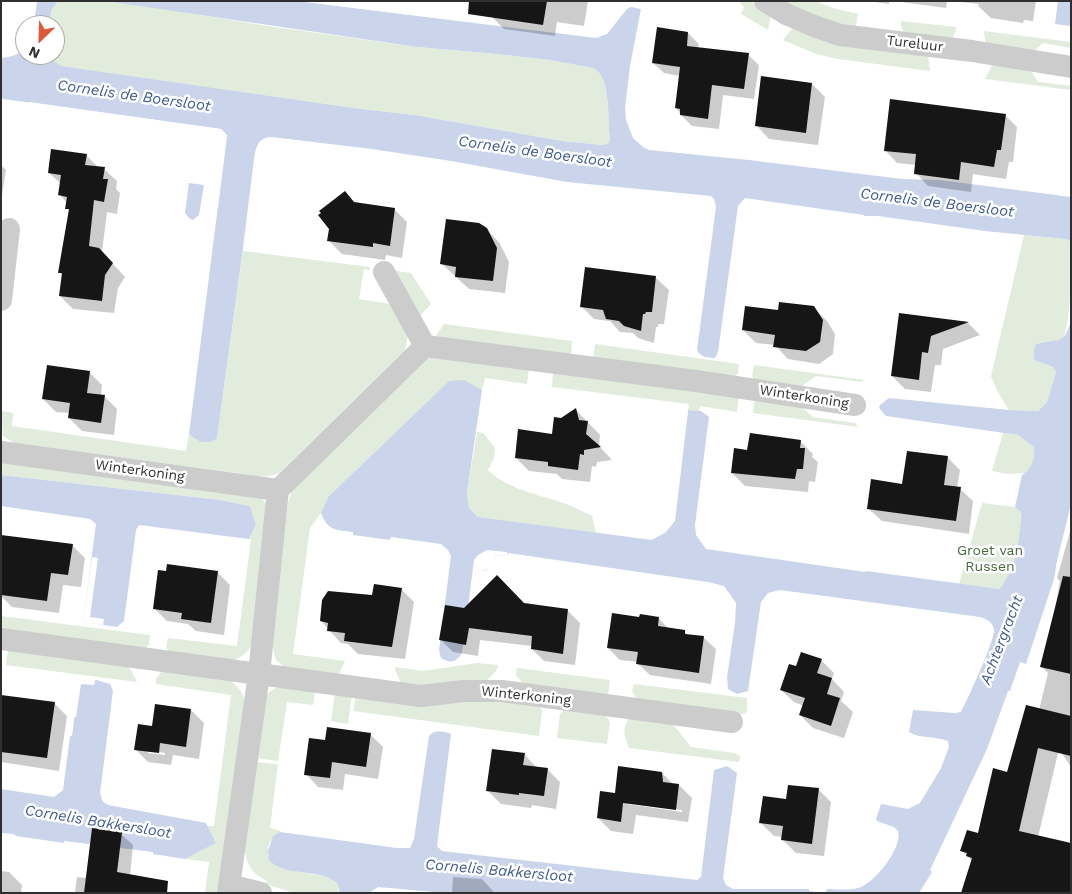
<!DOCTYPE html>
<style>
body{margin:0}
#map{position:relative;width:1072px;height:894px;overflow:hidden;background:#fff;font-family:"Work Sans",sans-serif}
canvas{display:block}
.frame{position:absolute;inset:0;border:2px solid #2f2f2f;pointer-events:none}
.north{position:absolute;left:15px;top:15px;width:50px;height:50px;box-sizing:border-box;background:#fff;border:1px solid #acacac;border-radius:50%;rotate:204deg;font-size:14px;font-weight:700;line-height:20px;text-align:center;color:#2f2f2f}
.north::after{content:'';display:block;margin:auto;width:18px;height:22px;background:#df5938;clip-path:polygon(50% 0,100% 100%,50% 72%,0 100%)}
</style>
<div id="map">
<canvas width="1072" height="894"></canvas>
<div class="frame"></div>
<div class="north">N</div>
</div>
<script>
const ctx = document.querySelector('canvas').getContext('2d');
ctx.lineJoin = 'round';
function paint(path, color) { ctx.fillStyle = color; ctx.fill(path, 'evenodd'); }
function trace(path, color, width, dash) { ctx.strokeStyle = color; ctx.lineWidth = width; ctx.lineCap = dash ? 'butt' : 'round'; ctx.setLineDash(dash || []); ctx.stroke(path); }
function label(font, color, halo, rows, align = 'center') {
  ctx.font = font + ' "Work Sans",sans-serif'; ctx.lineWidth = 5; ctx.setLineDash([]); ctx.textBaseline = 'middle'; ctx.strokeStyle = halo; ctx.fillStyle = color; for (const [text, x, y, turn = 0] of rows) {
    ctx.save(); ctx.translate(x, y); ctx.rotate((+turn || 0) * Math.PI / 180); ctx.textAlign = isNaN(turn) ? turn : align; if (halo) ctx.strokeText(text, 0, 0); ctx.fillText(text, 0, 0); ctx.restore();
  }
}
paint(new Path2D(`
 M58 1H106L146 6 274 27 417 47 487 53 550 60 593 68C612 77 607 120 610 138L609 143 603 145 562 141 415 115 361 109 60 66 54 61 51 55H55V25H50L51 11Z
 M738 1H750L771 14 768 30 741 14 744 7Z
 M777 1H815L833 8 858 14 855 31Z
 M901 21 956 27C956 35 952 38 947 42L906 37 901 26Z
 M794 26 928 54 930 71 838 59 816 54 783 40Z
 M984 31 1071 42V48L1043 43 1032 53 986 47Z
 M993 63 1029 68 1038 82 1071 86V90L985 79Z
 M1024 235 1065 239 1071 241C1071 259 1072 332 1061 340 1055 343 1045 342 1038 343L1034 360 1053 367 1056 372 1047 402 1038 411 1009 410 998 392 991 376Z
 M243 251 370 267 369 270 364 269 359 299 390 304 408 335 405 350 279 473C268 478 258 477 246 474L14 443 3 436 1 411 13 413 12 426 186 451 189 434 194 439 205 443 217 438Z
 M396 271 411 273 431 304 420 316Z
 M444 324 572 341 571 357 435 337Z
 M595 344 739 364 738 374 733 378 593 360Z
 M432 356 529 368 527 384 485 378 482 390 464 381H449L328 497 321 513 310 528 293 654 345 661 338 676 286 669 276 660 271 641 288 503 292 491 421 362Z
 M754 365 864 380 862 382 816 376 802 386 755 381 752 376Z
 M553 371 739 395 737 412 700 406 699 411 688 410 689 404 552 387Z
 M755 398 798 404 813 417 855 423 858 427 753 413Z
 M477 432 483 433 495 448 494 458 488 470C508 489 534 493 560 502 571 505 582 511 592 516L596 533 478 517 469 508 467 493Z
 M1003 433 1018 435 1034 447C1035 457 1033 468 1025 473L1007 474 992 471Z
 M1 459 256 494 263 500 268 507 253 643C249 650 244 656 236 659 224 665 186 656 170 654L166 647 168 638 237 646 251 540 249 539 256 525 250 506 220 500 1 475Z
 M982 503 1015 507 1020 511C1023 537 1016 569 1001 589L959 584Z
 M1 616 150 635 149 644 145 650 1 632Z
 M8 649 129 666 137 682 6 665Z
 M477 663 498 665 496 671 487 680 450 686 402 685 395 670V667L423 671Z
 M517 668 610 680 608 696 524 685 516 675Z
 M162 671 227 678C235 684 242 690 245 700L220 893H205L209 862 185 859 216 843 207 826H214L231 695 156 684V679Z
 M634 684 747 698V712L740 715 637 700 632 691Z
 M280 687 315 690 313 705 287 702 278 761 256 758 266 695 275 688Z
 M335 692 352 695 348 724 331 721Z
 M356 696 482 698 539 704 542 711 539 736 353 711Z
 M566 707 603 712 610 722 607 744 557 738 560 714Z
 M631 716 672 723 691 747 734 753 740 756 739 762 629 748C624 733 621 729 631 716Z
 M255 762 278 764 270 828 281 831C274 837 267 841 268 853 269 874 312 871 327 877 330 878 334 881 337 883L339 893H294L266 884 267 881C254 875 247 866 245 852Z`), '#e1ecdd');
paint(new Path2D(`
 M37 1H58L51 11 50 25H34Z
 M106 1H296L596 38 607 34 627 9 631 7 641 9 630 66 625 108 626 120 633 138 643 147 649 150 749 160 902 179 940 180 1071 197V241L1065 239 985 231 878 216H864V215L745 198 738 206 718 352 715 358C708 358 700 357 697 350L716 207 714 199 711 196 567 182 451 161 372 149 271 137C257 138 256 148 254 159L242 256 217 438C207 446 197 442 189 434L227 135 221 129 3 99 1 97V58C9 57 21 55 25 47V55H51L54 61 61 66 361 109 415 115 562 141 603 145 609 143 610 138C607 120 612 77 593 68L550 60 487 53 417 47Z
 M1058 1H1071V26L1055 24Z
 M189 183 204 185 199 215 193 220 189 218 185 213Z
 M1071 321V504L1057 561 1054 579 1026 664 1020 662 1010 691H1008L987 749 930 870 932 872 919 893H445L378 887 369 893H340L337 883C334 881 330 878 327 877 309 870 283 875 269 860L268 851 273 836 280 832 397 848H410L414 839 429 736C435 729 443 731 451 734L437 846 442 851 697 880 701 877 714 770 727 766 737 773 723 878 726 885 733 889H809V891L825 893 827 889C838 889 851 891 861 887 876 881 903 847 898 831L894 827 877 821 876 819 881 804 908 809 920 803 941 768 949 747 948 741C935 736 921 739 909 732L913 710 955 713 961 712C967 701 996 638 994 629 992 621 986 619 980 617L780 590 768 593 761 602 748 691 737 694 728 689 727 677 735 623 736 603 724 586 708 582 508 553 507 556 496 555C494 566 488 573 477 570L475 576H472L462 653C456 662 451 664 441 658L439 650 451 556 448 550 441 544 391 537 390 540 353 535V532C336 530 328 531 321 513L328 497 449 381 464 380 482 390 467 493 469 508 478 517 652 540 666 532 675 521 688 412V410L701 411 709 417 695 525 696 535 706 549 865 572 866 571 1000 589C1016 568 1020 541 1021 515L1020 511 1015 507 1022 475C1032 469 1035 459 1034 447L1018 435 886 416 879 408 880 405 889 398 1009 410 1038 411 1047 402 1056 372 1053 367 1034 360V351L1036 344C1059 338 1063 346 1071 321Z
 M1 475 220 500 250 506 256 525 249 539 139 525 136 530 124 621 117 627 83 622 96 524 90 519 1 506Z
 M93 679 110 684 113 691 100 793 103 802 108 805 206 823 216 843 185 859 153 854V852L64 841V843L16 836 14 834 1 833V789L54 797 63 790 70 736H72L79 681Z`), '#cad5eb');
paint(new Path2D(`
 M29 102 221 129 227 135 218 207H216L225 136 220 131 29 105Z
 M487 550 507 552V556L496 555 494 565 491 568 481 571 477 570 475 576H472L474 560 478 555Z
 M92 557 98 558 90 617 104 619 103 625 83 622Z
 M87 676 96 677 94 685 81 684 76 717 71 716 76 682 81 677Z`), '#fff');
paint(new Path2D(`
 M531 1H588L584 26 557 22 555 36 504 29 492 17Z
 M869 1H889V4Z
 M894 1H947L946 8Z
 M951 1H1036L1033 21 1024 20 1023 23 991 18 978 6 979 4Z
 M688 33 699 44 698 48 748 55 759 65 754 99 723 95 719 129 692 126 681 115 676 108 680 76 664 73 653 63Z
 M812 84 825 97 818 145 769 139 757 126Z
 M1005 115 1017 127 1013 162H1009L1006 179 973 174 971 192 928 186 916 173 917 165 897 163 885 150Z
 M86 155 99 168 104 169 117 181 116 189 120 193 117 214 107 212 102 252 125 277 118 288 114 313 73 309 60 296 63 276 59 272 70 211 67 208V203L60 195 61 184 49 173Z
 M1 165 6 170 2 195H1Z
 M345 192 356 204 394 209 407 222 402 258 386 255 385 260 342 254 329 241Z
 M486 229 499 242 509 262 505 293 469 289 442 264Z
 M586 268 656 278 669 290 664 324H658V327H656L654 343 638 338 633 333 620 332 610 321 594 319 581 306Z
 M814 308 827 321 835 334 833 354 819 364 788 359 775 345 756 343 743 330 779 312Z
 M900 315 968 323 980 335 943 349 941 365H935L931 392 905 389 892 376Z
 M89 372 102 385 101 396H104L117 409 114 435 82 431 69 418 70 413 56 412 43 399Z
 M576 410 600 435 599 446 612 460 597 462 596 467 592 466 590 482 562 479 557 474 529 471 516 458 553 435 561 419Z
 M800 441 813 454 812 457 818 462 815 482 809 481 808 492 745 486 732 473 748 452Z
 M947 457 960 470 957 488 960 489 973 501 969 534 882 521 869 509Z
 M1071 528V767L1059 749 1038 837 1070 845 1071 842V893L972 861 962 851 978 835 1039 710 1048 673 1042 667 1052 624 1060 581 1057 578Z
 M1 536 72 545 85 558 81 587 63 585 59 613 12 607 1 596Z
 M217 572 230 585 224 635 196 631 188 624 167 621 154 608Z
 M401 589 414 602 405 659 358 654 348 644 341 643 321 621Z
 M524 604 568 611 580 623 575 665 544 661 532 649V646L480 640 478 656 453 652 441 640 464 609Z
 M640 618H658L669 629 684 631 689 636 704 638 716 649 711 684 650 675 638 664V662L620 660 608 648Z
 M821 660 834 673 832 679 844 692 841 701 853 712 844 738 813 728 800 715 804 706 794 702 781 690Z
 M1 696 54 703 67 716 59 771 1 762Z
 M191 710 204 723 199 759 173 755 171 765 148 762 135 749 153 727ZM148 750 165 753V755L148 753Z
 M370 734 383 747 378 779 345 774 343 790 318 787 306 774 326 742Z
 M524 754 537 768 547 769 560 782 556 809 532 805 531 808 501 804 488 791Z
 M662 773 674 785H679L692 798 688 822 636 815 633 834 611 831 598 818 616 794ZM627 802 682 810V812L627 804Z
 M818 789 831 802 824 856 796 853 783 840V837L774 836 761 823 788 801Z
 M121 834 133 845 130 876 147 893H75L77 877 87 878Z
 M1 871 9 872 22 885 21 893H1Z
 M453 877 482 879 493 891V893H452Z`), '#0003');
paint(new Path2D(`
 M469 1H547L543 25 468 14Z
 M657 27 688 32 687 46 749 53 744 89 712 85 708 119 680 115V109L675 108 680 67 652 63Z
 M761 76 812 83 806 133 755 126Z
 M890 99 1006 114 1001 150H997L994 167 961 162 959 180 914 174 916 154 884 151Z
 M51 149 87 154 85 165 105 167 103 179H108L104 202 94 200 89 246 99 248 113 263 105 275 102 301 59 296 62 273H58L69 209H65L67 197 58 195 61 175 48 173Z
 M345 191 354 202 395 208 390 246 373 243V247L327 241 329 229 318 215 321 213 319 211Z
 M446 219 479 223 487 228 497 248 493 281 455 277 456 267 440 264Z
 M585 267 656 276 652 312H646L645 314H643L641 331 624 326 619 321 606 319 603 310 580 307Z
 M779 302 814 306 823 320 820 342 806 351 773 347 775 335 742 330 745 306 778 310Z
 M899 313 969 322 931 336 928 353 922 352 919 380 891 376Z
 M47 365 90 371 87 393 105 395 101 423 68 418 70 403 42 399Z
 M576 408 579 420 588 421 586 434 601 447 584 450V455L580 454 578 470 548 466V462L515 458 518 429 552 434 554 417 561 418Z
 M750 433 801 440 800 448H805L803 469H797L795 479 731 473 734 448 747 450Z
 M907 451 948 456 944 485 961 487 956 521 867 509 871 479 902 484Z
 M1 535 73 544 68 575 51 573 47 601 1 595Z
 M167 564 218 571 211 623 181 619 182 613 153 609 158 570 166 571Z
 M497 575 524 603 568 609 563 654 531 649 532 636 469 628 466 645 439 640 445 605 464 608Z
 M1063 576 1071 577V674L1040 667Z
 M374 584 402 588 392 647 344 641 345 633 327 631 328 623 320 621 322 600 328 591 372 595Z
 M612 613 639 617 640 614 659 617 658 626 685 630V634L704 636 699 673 636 664 638 652 607 648Z
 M801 652 822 659 817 673 832 678 827 694 840 698 831 726 799 715 805 698 780 690 789 664 796 666Z
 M1 695 55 702 47 758 1 752Z
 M155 704 191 709 186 747 160 743 159 753 134 750 138 724 152 726Z
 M1026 705 1071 716V756L1038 748 1019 831 1071 843V893H961L972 858 966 856 967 853 960 851 967 830 978 833 993 768 1007 772Z
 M327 727 371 733 366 767 332 762 330 778 304 775 309 738 325 740Z
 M492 749 525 753 523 765 548 768 544 796 519 793V795L486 791Z
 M618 766 662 772 663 782 679 784 676 810 623 803 621 822 597 818 600 791 615 793Z
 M788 785 819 788 812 844 781 840 783 826 759 823 763 796 786 799Z
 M92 828 122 832 117 872 168 881 167 893H84Z`), '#161616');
trace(new Path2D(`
 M765 1 786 14 814 26 840 35 972 51 1071 67
 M384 272 425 346
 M1 300 9 229
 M425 346 696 381 855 405
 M1 452 278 490
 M1 639 421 696 464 691H502L732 722
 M229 885 261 893
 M228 893 259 674 278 490 425 346`), '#ccc', 22);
label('14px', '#2f2f2f', '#fff', [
 ["Tureluur",915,44,7],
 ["Winterkoning",804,397,9],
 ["Winterkoning",140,471,8],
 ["Winterkoning",526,696,6]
]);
label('14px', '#46693e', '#fff', [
 ["Groet van",990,551],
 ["Russen",990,567]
]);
label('italic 15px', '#405b8e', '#fff', [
 ["Cornelis de Boersloot",134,96,8],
 ["Cornelis de Boersloot",535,152,8],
 ["Cornelis de Boersloot",937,203,7],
 ["Achtergracht",1002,640,-69],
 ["Cornelis Bakkersloot",98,822,9],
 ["Cornelis Bakkersloot",499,871,5]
]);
</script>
